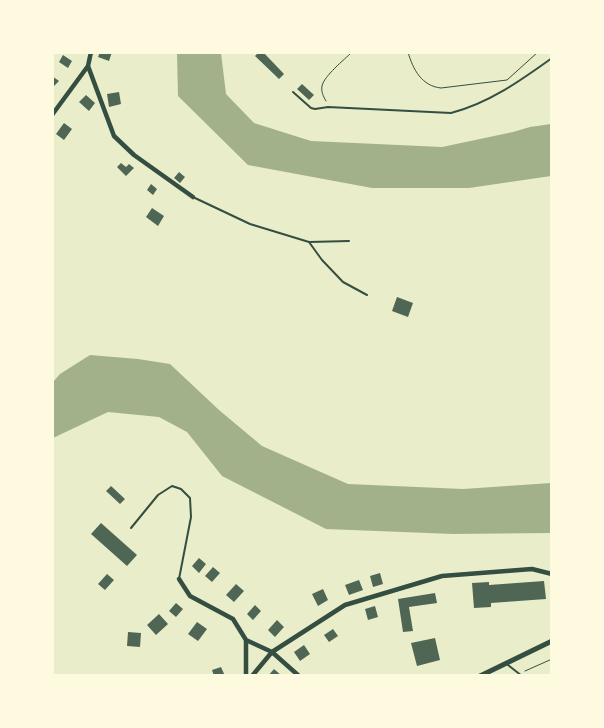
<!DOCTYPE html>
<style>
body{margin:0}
#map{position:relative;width:604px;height:728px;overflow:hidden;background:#e9edc9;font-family:Mulish,sans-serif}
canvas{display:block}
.frame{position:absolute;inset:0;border:54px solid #fefae0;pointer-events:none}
</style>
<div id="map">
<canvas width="604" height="728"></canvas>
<div class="frame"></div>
</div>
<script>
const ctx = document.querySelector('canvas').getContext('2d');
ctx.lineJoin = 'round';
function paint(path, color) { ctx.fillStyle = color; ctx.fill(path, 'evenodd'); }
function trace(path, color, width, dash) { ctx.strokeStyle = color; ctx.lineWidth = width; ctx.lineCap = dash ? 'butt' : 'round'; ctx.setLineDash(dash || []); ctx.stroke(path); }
paint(new Path2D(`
 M177 53H221L226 94 254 123 311 141 442 147 513 132 530 127 551 124V176L469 188H372L248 165 178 96Z
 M90 355 138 359 170 364 219 410 262 446 348 484 463 489 551 483V533L453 534 326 529 222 476 187 432 159 417 108 412 53 438V382L60 374Z`), '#a3b18a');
paint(new Path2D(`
 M100 52H112L109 61 98 57Z
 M259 52H263L284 74 279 79 255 56Z
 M63 55 72 61 68 68 59 62Z
 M52 76 59 81 52 88Z
 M302 84 314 95 309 100 297 89Z
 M119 92 121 104 109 107 107 94Z
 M86 95 95 103 89 111 79 102Z
 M64 123 72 129 64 140 56 134Z
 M121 163 126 167 129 164 134 168 126 176 117 167Z
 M179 172 185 177 180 183 174 178Z
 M151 184 157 189 153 195 147 190Z
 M152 208 164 216 158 226 146 217Z
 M397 297 413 303 408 317 392 311Z
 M111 486 125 499 120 504 106 491Z
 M101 523 137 555 127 566 91 534Z
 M199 558 206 564 199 573 192 566Z
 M213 567 220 573 212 582 205 576Z
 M380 573 383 584 373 587 370 576Z
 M107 574 114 580 105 590 98 584Z
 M359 580 363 590 349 595 345 585Z
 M544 581 546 599 491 603V607L474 608 472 583 489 582V585Z
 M236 584 244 591 234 602 226 595Z
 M323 589 328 600 318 606 312 594Z
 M435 593 437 603 409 607 413 631 403 632 398 599Z
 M176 603 183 609 176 617 169 611Z
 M255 605 261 611 253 620 247 614Z
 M375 606 378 617 368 620 365 609Z
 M159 614 168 624 156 635 147 625Z
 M277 620 284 627 275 637 268 630Z
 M197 622 207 629 198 641 188 634Z
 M333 629 338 636 329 642 324 635Z
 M128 632 141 633 140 647 127 646Z
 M435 638 440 660 417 666 411 643Z
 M304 645 310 654 300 661 294 652Z
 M221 667 225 676H214L212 670Z
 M274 669 282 676H268Z`), '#4f6655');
trace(new Path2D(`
 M408 52C413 70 422 86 441 88L507 80 538 52
 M326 101C323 96 321 91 322 86 324 76 344 60 352 52
 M525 671 552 659`), '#344e41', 1);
trace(new Path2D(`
 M293 92 311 108 315 109 328 107 451 113C489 103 520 81 552 58
 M195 198 250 224 309 242 322 260 343 282 367 295
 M309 242 349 241
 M131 528 158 495 172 486 181 489 190 498 191 517 179 579
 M508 665 522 676`), '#344e41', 2);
trace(new Path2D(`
 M88 66 114 136 134 155 193 197
 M52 115 88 66 91 52
 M179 579 190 596 233 619 246 640 272 652 299 676
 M246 676V640
 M252 676 272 652 345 605 442 576 532 569 552 574`), '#344e41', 4.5);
trace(new Path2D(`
 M480 676 552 641`), '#344e41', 5);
</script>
